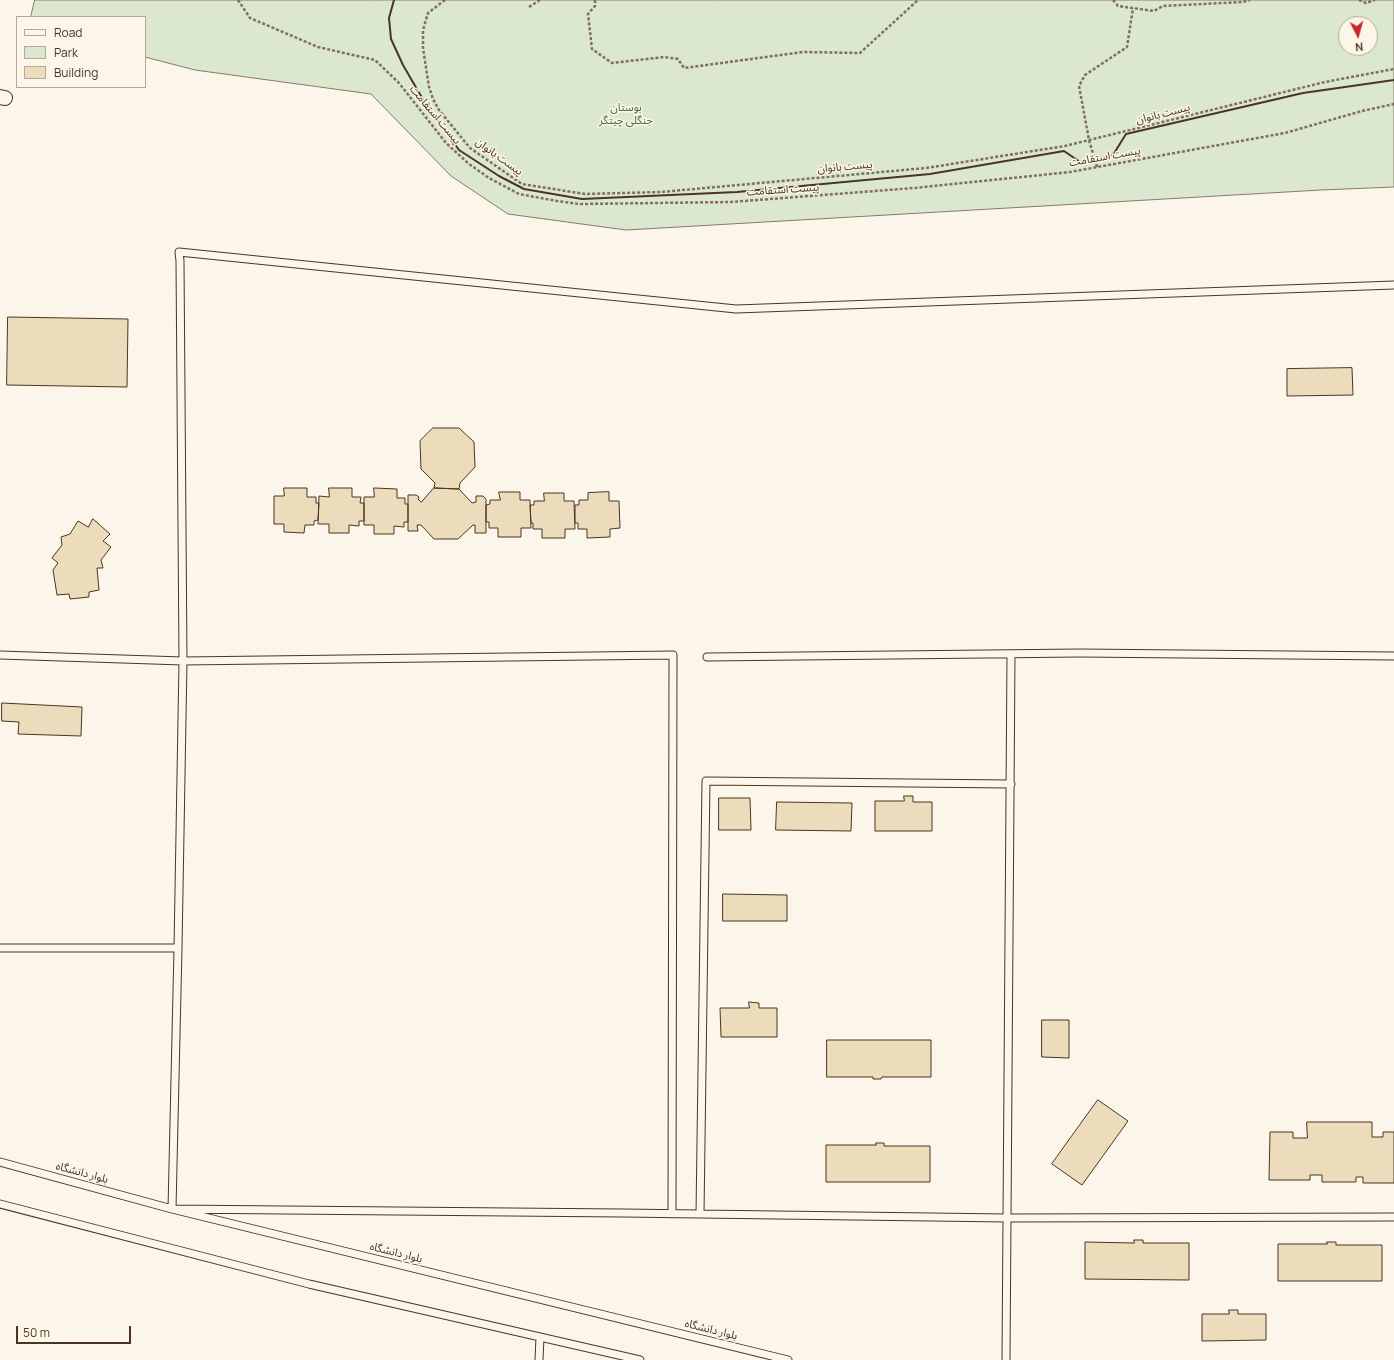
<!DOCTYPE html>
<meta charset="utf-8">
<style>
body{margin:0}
#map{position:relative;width:1394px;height:1360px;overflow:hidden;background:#fbf6e9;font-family:Manrope,sans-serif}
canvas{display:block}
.legend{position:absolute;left:16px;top:16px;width:130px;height:72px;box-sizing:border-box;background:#fbf6e9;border:1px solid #b4a999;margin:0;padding:5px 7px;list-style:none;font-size:12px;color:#4a3520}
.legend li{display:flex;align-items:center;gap:8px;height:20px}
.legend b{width:20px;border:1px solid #b4a999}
.north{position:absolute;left:1338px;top:16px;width:40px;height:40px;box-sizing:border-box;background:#fbf6e9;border:1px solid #b4a999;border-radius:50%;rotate:174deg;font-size:11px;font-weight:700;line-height:16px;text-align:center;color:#4a3520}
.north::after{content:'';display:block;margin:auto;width:14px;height:18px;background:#c62828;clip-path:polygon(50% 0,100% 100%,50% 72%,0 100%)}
.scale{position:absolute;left:16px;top:1326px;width:115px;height:18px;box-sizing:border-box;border:2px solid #4a3520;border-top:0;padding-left:5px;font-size:12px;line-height:14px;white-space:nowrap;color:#4a3520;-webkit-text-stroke:3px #fbf6e9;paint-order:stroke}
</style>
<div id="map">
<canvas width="1394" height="1360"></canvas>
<ul class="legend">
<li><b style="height:5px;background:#fbf6e9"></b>Road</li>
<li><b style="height:11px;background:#dce7d0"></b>Park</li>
<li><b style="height:11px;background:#ecdcbc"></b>Building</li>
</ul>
<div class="north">N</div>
<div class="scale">50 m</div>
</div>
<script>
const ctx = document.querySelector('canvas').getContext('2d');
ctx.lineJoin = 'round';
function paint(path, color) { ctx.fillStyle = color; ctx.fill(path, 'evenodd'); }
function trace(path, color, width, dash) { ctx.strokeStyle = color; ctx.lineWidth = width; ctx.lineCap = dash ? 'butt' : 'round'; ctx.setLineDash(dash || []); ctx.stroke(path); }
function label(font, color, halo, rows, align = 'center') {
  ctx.font = font + ' Manrope,"Noto Sans Arabic",sans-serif'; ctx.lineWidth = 3; ctx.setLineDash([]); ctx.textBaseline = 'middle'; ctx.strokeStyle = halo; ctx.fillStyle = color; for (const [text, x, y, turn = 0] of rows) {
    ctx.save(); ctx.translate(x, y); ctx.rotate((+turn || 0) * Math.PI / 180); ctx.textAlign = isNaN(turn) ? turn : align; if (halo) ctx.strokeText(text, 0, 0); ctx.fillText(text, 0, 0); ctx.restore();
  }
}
const green = new Path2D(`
 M35 0H1394V187L1321 190 626 230 508 214 451 176 371 94 195 70 145 57V17H31ZM1346 24H1370V48H1346Z`);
paint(green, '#dce7d0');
trace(green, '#887966', 1);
const building = new Path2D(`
 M8 317 128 319 127 387 7 385Z
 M1352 368 1353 395 1287 396V369Z
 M433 428H459L474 442 475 467 460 483 459 489 434 488 435 483 421 469 420 441Z
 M284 488H307V497H316V503H319L318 520 314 521V525H305L304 533 284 532V524H274V496H284Z
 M329 488H352V497H361L360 503H364V521H359V526L349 525V533H329V524H318L319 496 329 497Z
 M374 488 397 489V498H405V504H408V522H404V527L394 526V534H374V525H364V497H374Z
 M434 488 459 489 472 503 476 502V496H483L486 499V533H475V525H473L458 539H434L421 525H417L418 531H408V495H416L419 497 418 499 421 502Z
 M499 492H520V500H530L531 528H521V537H498V528H489V522H486V505L490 504V500H500Z
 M609 492V501H619L620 528 610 529V537L587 538V529H578V523H575V505H579V500H588V493Z
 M544 493H564V501H574L575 529H565V538H542V529H533V523H531L530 505H534V501H544Z
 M93 519 110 534 103 541 111 547 101 560 103 568H97L99 590 89 592V597L70 599 69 594 57 595 53 570 58 563 52 558 62 545 61 537 70 534 78 521 88 527Z
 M2 703 82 707 81 736 18 734 19 722 2 721Z
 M904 796H913V802H932V831H875V801H904Z
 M719 798H750L751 830H719Z
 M777 802 852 803 851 831 776 830Z
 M723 894 787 895V921H723Z
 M749 1002 759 1003V1008H777V1037H721L720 1008H749Z
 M1042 1020H1069V1058L1042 1057Z
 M827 1040H931V1077H882L881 1079H873V1077H827Z
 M1098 1100 1128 1121 1082 1185 1052 1164Z
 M1307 1122H1372V1137H1383V1132H1394V1183H1363V1177H1356V1182H1322V1175H1310V1180H1269L1270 1132H1293V1138H1307Z
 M876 1143H884V1146H930V1182H826V1145H876Z
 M1134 1240H1143V1243H1189V1280L1085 1279V1242L1134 1243Z
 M1327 1242H1336V1245H1382V1281H1278V1244H1327Z
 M1229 1310H1238V1314H1266V1340L1202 1341V1314H1229Z`);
paint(building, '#ecdcbc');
trace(building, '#4a3520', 1);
const service = new Path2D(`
 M1394 285 736 309 179 252 180 261 183 661 178 948 172 1209 623 1213 1008 1218 1394 1217
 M0 655 183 661 673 655 672 1214
 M707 657 1080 653 1394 656
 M0 948H178
 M0 1162 172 1209 788 1360
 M0 1204 309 1284 640 1360
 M700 1214 706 781 1011 784
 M539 1360 540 1337
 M1006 1360 1011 654`);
const minor = new Path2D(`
 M0 97 5 98`);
trace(service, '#4a3520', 9);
trace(minor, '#4a3520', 16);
trace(new Path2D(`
 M238 0 250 18 318 47 375 60 399 83 446 143 469 164 489 178 519 194 557 201 579 204 731 202 914 188 1070 172 1285 133 1362 111 1394 104
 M445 0 428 13 423 30V48L429 87 433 99 439 110 470 148 522 184 585 194 661 192 926 168 1065 146 1325 82 1394 69
 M595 0V6L588 14 592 49 612 63 664 57 678 59 684 68 803 52 860 53 918 0
 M1113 0 1118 6 1154 11 1163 6 1243 2 1250 0
 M1359 0 1366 3 1375 0
 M529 7 540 0
 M1097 167 1089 140 1079 86 1085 75 1127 47 1133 8`), '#7f6f5c', 2.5, [3, 2]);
trace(service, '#fbf6e9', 7);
trace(minor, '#fbf6e9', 14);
trace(new Path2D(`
 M394 0 389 18 391 39 403 65 425 103 459 150 499 176 524 189 582 199 737 192 930 174 1064 151 1080 162 1113 155 1126 134 1303 93 1394 80`), '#4a3520', 2);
label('11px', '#436837', '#fbf6e9', [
 ["بوستان",626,108],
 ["جنگلی چیتگر",626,121]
]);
label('11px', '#4a3520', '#fbf6e9', [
 ["پیست بانوان",1163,114,-14],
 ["پیست استقامت",435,115,50],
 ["پیست بانوان",499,157,36],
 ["پیست استقامت",1105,157,-10],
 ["پیست بانوان",845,167,-5],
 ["پیست استقامت",783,190,-4],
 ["بلوار دانشگاه",82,1173,15],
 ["بلوار دانشگاه",396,1253,14],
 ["بلوار دانشگاه",711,1330,14]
]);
</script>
